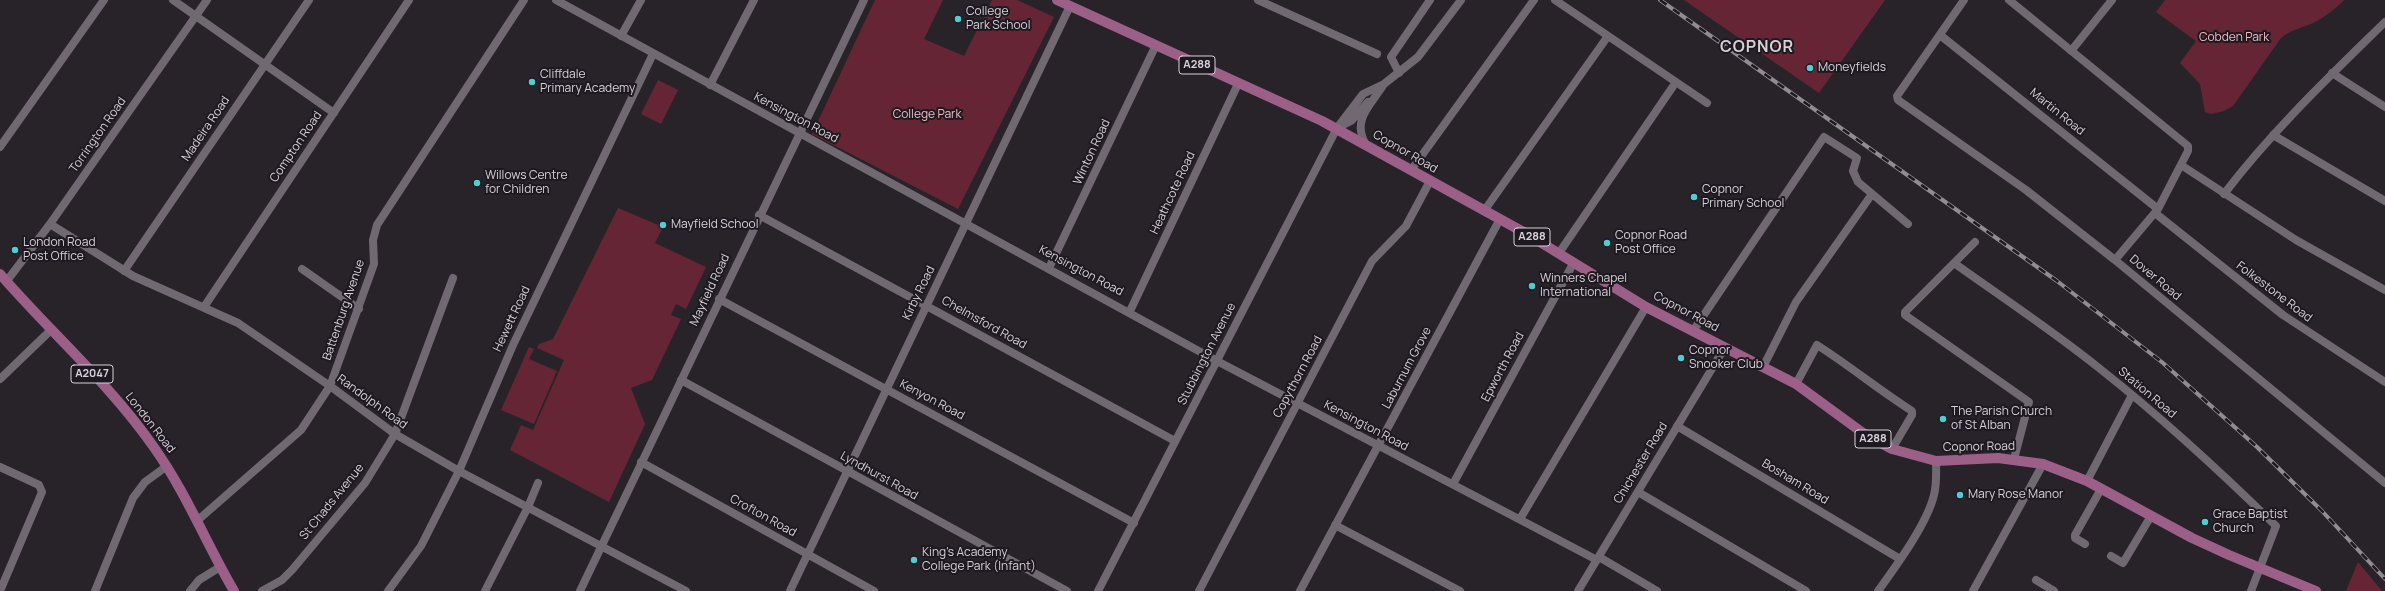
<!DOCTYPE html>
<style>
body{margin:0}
canvas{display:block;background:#282329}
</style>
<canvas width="2385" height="591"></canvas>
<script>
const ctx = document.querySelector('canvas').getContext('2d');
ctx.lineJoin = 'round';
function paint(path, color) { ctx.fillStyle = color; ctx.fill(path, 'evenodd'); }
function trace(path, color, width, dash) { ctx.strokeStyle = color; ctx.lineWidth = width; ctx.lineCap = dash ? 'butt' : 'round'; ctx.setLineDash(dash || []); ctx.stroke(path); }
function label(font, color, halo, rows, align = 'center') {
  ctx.font = font + ' Manrope,sans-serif'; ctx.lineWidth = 4; ctx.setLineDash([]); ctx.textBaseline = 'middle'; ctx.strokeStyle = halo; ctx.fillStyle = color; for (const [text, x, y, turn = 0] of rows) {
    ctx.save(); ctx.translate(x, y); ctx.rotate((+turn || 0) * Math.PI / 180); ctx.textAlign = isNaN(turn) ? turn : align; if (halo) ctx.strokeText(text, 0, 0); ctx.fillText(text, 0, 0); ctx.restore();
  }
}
paint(new Path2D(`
 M875 0H943L924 39 964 56 992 0H1017L1054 17 958 209 812 134Z
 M1684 0H1885L1819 93Z
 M2165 0H2344C2336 9 2324 17 2313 23 2302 28 2290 30 2281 38L2233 106 2224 111 2211 114 2205 112 2200 84 2180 63 2196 41 2156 12Z
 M658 80 678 90 661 124 641 114Z
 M618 208 663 227 655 243 706 267 686 309 676 304 671 315 681 319 652 380 631 388 645 424 609 502 510 450 521 425 533 430 564 360 537 348 539 344 553 339Z
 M529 347 534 349 529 359 557 371 534 424 501 410Z
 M2358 562 2382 591H2346Z`), '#652535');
trace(new Path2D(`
 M173 0 334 113
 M556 0 1217 361 1597 560
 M1258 0 1377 54
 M1555 0 1707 103
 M1964 0 1897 96 1898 100 2026 190 2115 260 2385 483
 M2009 0 2188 146V151L2158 209 2115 260
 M1940 35 2158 209
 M621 36 641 0
 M2071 51 2112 0
 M1399 73 1391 57 1430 0
 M2332 73 2385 107
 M710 85 754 0
 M1339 127 1351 121 1368 102
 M2273 135 2385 201
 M1365 143C1352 119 1371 105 1384 84
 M0 147 104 0
 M2181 165 2296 240 2385 290
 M1412 169 1534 0
 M2224 194C2272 131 2329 77 2385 22
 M1484 211 1608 36
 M2155 213 2283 315 2385 382
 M759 215 1175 441
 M50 224 133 276 238 323 330 386 395 434 459 471 686 591
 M1975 242 1905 312V315L2029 402 2014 459
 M1559 253 1676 82
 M1954 263C2003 298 2053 331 2099 368 2161 417 2220 471 2276 526L2251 591
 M1049 268 1156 45
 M302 269 359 309
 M124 271 309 0
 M6 282 50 224 207 0
 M719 299 1134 523
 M204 307 409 0
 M1130 311 1238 84
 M1693 331 1824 137 1857 158 1853 171 1858 182 1908 224
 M1763 367 1796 302 1872 194
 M0 379 52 329
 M681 380 1067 591
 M1796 384 1817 345C1850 366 1879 390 1912 411V415L1892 449
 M1677 426 1900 559
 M641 462 874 591
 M0 467 39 485 42 492 0 591
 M2087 481 2132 395
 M1453 484 1574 262
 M1638 492 1806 591
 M1520 519 1646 307
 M198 520 301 430 330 386 374 264 373 240 377 225 524 0
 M1335 525 1460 591
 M2085 544 2075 538V535L2101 489
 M2111 556 2123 563 2151 516
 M1599 557 1657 591
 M2036 580 2054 591
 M95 591 133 498 145 482 167 466
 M190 591 199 580 220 567
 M262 591 282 580 292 570 365 483 395 434 453 278
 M388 591 421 546 459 471 513 345 653 54
 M485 591 528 507 538 483
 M580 591 864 0
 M790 591 1070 6
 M1098 591 1337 128 1363 94 1384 84 1418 57 1461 0
 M1199 591 1372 261 1406 226 1430 181
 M1300 591 1500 219
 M1578 591 1725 347
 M1878 591C1896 566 1927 524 1934 495 1937 483 1936 472 1936 461
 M1973 591 2043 464`), '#706971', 8);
trace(new Path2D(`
 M1057 0 1322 121 1527 234 1646 307 1796 384 1863 433 1892 449 1936 461 1998 458 2043 464 2087 481 2192 538 2229 555 2316 591
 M0 274C50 332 109 383 153 446 186 492 206 543 234 591`), '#9c5f88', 10);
const rail = new Path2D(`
 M1660 0 2057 281 2163 363 2257 447 2322 511 2385 579`);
trace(rail, '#908c91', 4);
trace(rail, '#1e1920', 2.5, [8]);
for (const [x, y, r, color] of [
 [958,19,4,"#51ccd1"],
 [1810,68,4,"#51ccd1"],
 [532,82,4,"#51ccd1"],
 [477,183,4,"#51ccd1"],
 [1694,197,4,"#51ccd1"],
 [663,225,4,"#51ccd1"],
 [1607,243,4,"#51ccd1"],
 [15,250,4,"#51ccd1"],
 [1532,286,4,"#51ccd1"],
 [1681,358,4,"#51ccd1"],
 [1943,419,4,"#51ccd1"],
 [1960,495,4,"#51ccd1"],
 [2205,522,4,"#51ccd1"],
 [914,560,4,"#51ccd1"]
]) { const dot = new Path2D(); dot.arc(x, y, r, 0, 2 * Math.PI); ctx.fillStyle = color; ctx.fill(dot); trace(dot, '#1e1920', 1.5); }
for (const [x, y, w] of [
 [1197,65,36],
 [1532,237,36],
 [92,374,42],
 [1873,439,36]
]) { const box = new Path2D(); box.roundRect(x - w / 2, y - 9, w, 18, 3); ctx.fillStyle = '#1e1920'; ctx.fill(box); trace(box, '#d6d2d7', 1); }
label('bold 11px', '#d6d2d7', null, [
 ["A288",1197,65],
 ["A288",1532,237],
 ["A2047",92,374],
 ["A288",1873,439]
]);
label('12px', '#d6d2d7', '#1e1920', [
 ["College",966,12],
 ["Park School",966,26],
 ["Moneyfields",1818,68],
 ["Cliffdale",540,75],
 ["Primary Academy",540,89],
 ["Willows Centre",485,176],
 ["for Children",485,190],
 ["Copnor",1702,190],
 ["Primary School",1702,204],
 ["Mayfield School",671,225],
 ["Copnor Road",1615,236],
 ["Post Office",1615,250],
 ["London Road",23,243],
 ["Post Office",23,257],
 ["Winners Chapel",1540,279],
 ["International",1540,293],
 ["Copnor",1689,351],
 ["Snooker Club",1689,365],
 ["The Parish Church",1951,412],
 ["of St Alban",1951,426],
 ["Mary Rose Manor",1968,495],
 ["Grace Baptist",2213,515],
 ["Church",2213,529],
 ["King's Academy",922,553],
 ["College Park (Infant)",922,567]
], 'left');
label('12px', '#f2bcc5', '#1e1920', [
 ["Cobden Park",2234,38],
 ["College Park",927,115]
]);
label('12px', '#d6d2d7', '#1e1920', [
 ["Martin Road",2057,112,39],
 ["Kensington Road",796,118,28],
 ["Madeira Road",206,129,-56],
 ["Torrington Road",98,135,-55],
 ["Compton Road",296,147,-56],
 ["Winton Road",1092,152,-65],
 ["Copnor Road",1405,152,30],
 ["Heathcote Road",1173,193,-65],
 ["Kensington Road",1081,271,28],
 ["Dover Road",2155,278,40],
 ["Mayfield Road",710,290,-65],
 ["Folkestone Road",2274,292,37],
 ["Kirby Road",919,293,-64],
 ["Battenburg Avenue",344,310,-71],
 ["Copnor Road",1686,312,28],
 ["Hewett Road",512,319,-65],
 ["Chelmsford Road",984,323,29],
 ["Stubbington Avenue",1207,354,-63],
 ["Epworth Road",1503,367,-62],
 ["Laburnum Grove",1407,368,-62],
 ["Copythorn Road",1298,377,-62],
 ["Station Road",2147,393,40],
 ["Kenyon Road",932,400,28],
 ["Randolph Road",372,402,36],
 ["London Road",150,423,52],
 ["Kensington Road",1366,426,28],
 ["Copnor Road",1979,447,-1],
 ["Chichester Road",1641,463,-59],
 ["Lyndhurst Road",879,476,29],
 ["Bosham Road",1795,482,31],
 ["St Chads Avenue",332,502,-51],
 ["Crofton Road",763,516,29]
]);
ctx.letterSpacing = '1px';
label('bold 16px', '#d6d2d7', '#1e1920', [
 ["COPNOR",1757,48]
]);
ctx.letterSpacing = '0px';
</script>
